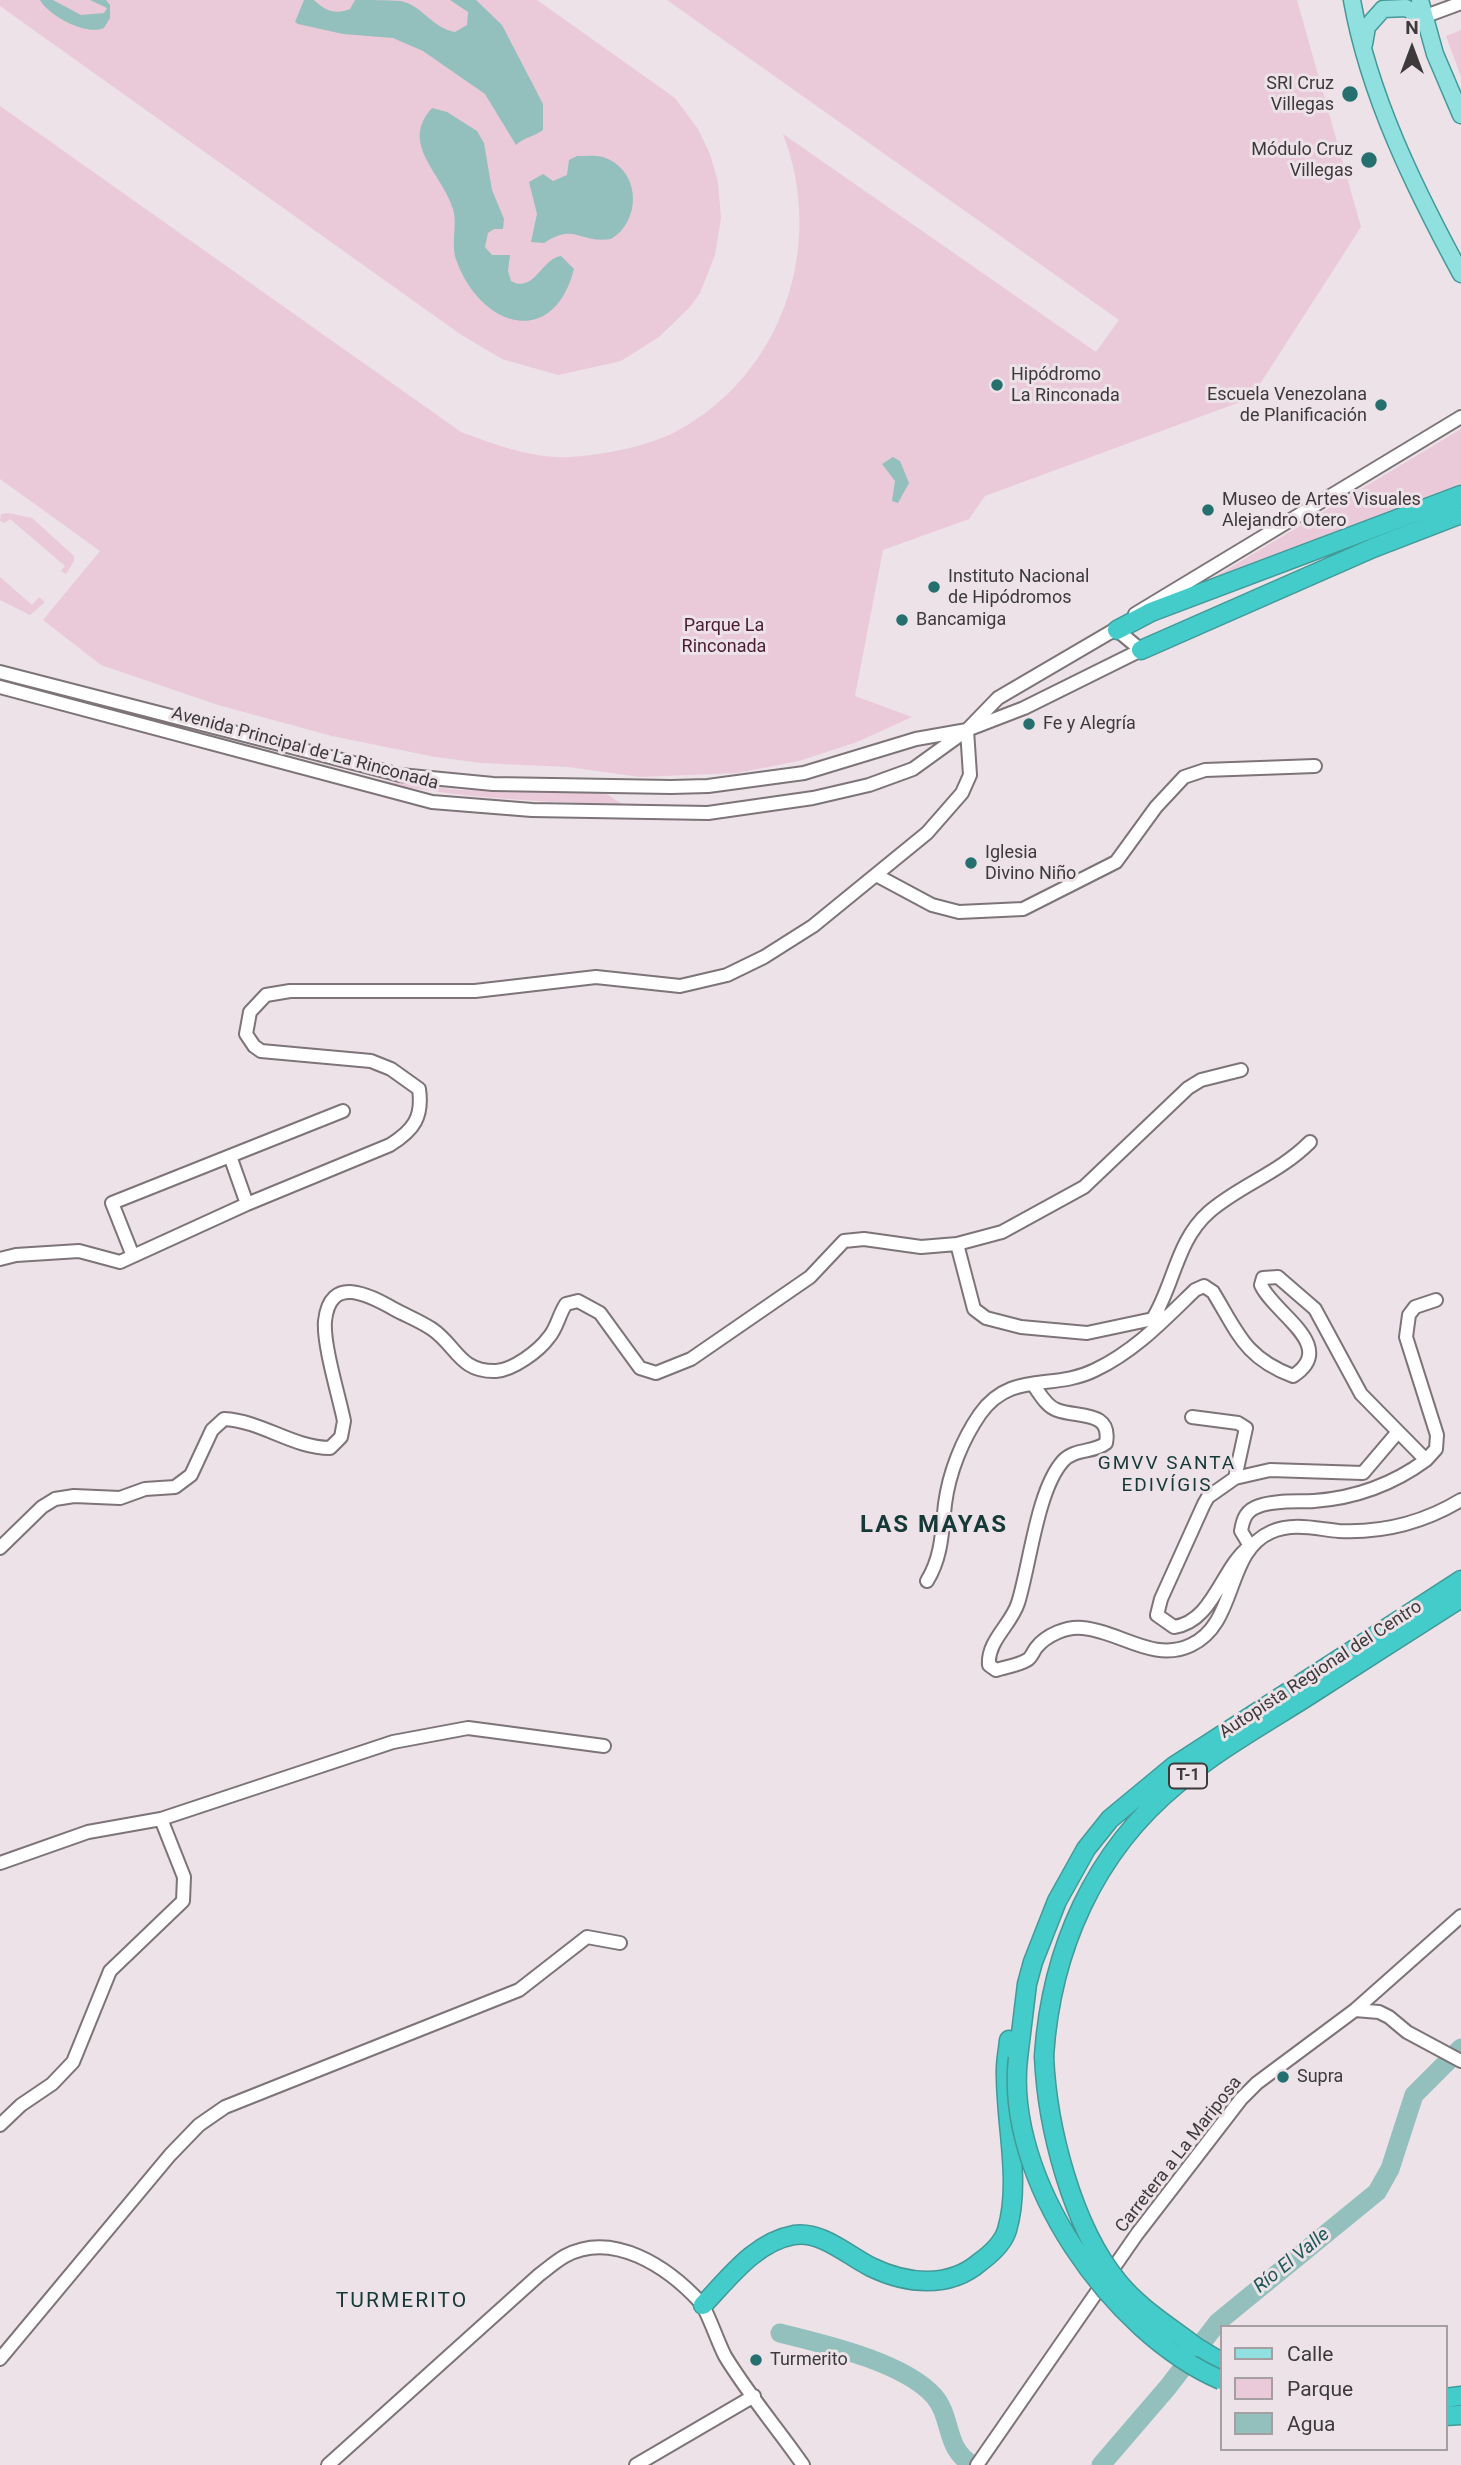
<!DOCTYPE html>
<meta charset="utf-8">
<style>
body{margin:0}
#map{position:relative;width:1461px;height:2465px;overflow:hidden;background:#ece2e7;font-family:Roboto,sans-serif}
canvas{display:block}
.legend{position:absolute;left:1220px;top:2325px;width:228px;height:126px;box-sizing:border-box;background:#ece2e7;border:2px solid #a69fa2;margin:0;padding:9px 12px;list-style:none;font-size:21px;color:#3d3a3b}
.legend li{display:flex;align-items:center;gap:14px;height:35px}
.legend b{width:35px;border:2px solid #a69fa2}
.north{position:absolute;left:1377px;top:14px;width:70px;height:70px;-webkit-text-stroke:5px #ece2e7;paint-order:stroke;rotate:0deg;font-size:19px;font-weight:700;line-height:28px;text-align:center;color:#3d3a3b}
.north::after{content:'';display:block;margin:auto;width:24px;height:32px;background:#3d3a3b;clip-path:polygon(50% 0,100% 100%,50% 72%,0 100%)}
</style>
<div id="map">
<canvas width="1461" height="2465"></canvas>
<ul class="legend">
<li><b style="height:9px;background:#8fe0df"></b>Calle</li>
<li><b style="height:19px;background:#eacad8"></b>Parque</li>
<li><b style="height:19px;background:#93bfbd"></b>Agua</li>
</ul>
<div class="north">N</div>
</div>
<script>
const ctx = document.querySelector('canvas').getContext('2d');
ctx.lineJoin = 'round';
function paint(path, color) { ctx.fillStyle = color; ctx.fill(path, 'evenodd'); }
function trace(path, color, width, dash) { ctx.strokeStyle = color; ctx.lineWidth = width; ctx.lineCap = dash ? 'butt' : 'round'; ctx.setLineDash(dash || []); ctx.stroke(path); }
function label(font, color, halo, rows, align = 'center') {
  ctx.font = font + ' Roboto,sans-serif'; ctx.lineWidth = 6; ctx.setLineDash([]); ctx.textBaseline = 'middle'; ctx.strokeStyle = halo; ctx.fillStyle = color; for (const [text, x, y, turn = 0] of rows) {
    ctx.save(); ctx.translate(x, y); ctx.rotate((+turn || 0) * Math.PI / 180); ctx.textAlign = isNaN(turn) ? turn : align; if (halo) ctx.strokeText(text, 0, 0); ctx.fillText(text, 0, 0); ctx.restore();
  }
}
paint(new Path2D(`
 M0 0H537L675 98 698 129 710 154 718 182 721 218 715 255 700 293 689 308 659 337 621 361 558 375 502 359 460 334 0 6Z
 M667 0H1297L1361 227 1251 398 985 496 969 519 883 550 855 696 912 717 857 742 799 761 737 773 640 777 568 767 481 763 435 757 332 736 218 705 101 665 43 620 100 551 0 479V106L461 432C494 444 532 459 569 457 604 455 646 447 677 431 783 374 826 245 783 134L1096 352 1119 320Z
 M1461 30V77L1446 36Z
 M1461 429V484L1208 581Z
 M8 513 32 518 74 556V561L66 574 61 571 65 566 10 519 5 523 0 521 1 514Z
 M0 577 32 605 39 597 45 602 30 615 0 600Z
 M316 766 390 782 460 790 605 793 622 804C512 801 422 797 316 766Z`), '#eacad8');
paint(new Path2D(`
 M40 0H53L81 15 104 13 107 8 90 0H106L110 5V18L104 28C86 36 49 16 40 0Z
 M304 0H314C325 11 336 15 350 9L355 0C369 0 387 0 401 1 423 6 432 28 455 32L467 25 468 12 450 0H476L502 25 543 104V130C533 137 525 137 516 145L485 94 423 51 393 38 343 34 298 24 295 22Z
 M432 108 447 112 477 131 484 143 492 190 504 219 503 229H494L488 233 485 247 492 255H510L508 271 511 281C534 294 542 258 561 256L574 269C553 350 481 327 457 262 450 245 458 226 453 209 442 173 399 144 432 108Z
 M577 156C588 156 600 154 610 160 641 176 640 222 611 239 579 244 576 222 544 243L531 242 537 214 529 182 543 174 553 181 567 175 569 160Z
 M893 457 900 461 909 483 898 503 892 501 895 481 882 464Z`), '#93bfbd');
trace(new Path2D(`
 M780 2333C824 2344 904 2362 934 2396 953 2418 944 2449 973 2465
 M1101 2465 1168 2387 1218 2322 1377 2192 1390 2169 1414 2095 1461 2048`), '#93bfbd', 19);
const minor = new Path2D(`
 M1423 17 1461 3
 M1135 614 1461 417
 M0 672 400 775 493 784 671 787 708 786 804 773 916 739 967 730 1024 708 1141 650 1117 630
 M0 687 432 802 532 810 708 813 813 798 869 785 913 769 967 730 998 698 1121 626
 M876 875 932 905 959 912 1023 909 1116 862 1156 807 1184 777 1205 770 1315 766
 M230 1156 343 1111
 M957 1244 974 1309 986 1318 1021 1327 1087 1333 1167 1316
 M133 1256 112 1203 230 1156 247 1204
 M0 1259 16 1255 79 1251 120 1262 247 1204 390 1145C414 1130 423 1117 419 1089L391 1069 371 1061 261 1051 254 1046 246 1034 250 1012 266 995 290 991H475L596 977 680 986 727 975 764 957 813 926 927 833 962 793 970 775 967 730
 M1152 1320C1174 1286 1176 1241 1209 1212 1240 1185 1278 1174 1310 1142
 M1034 1386C1040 1394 1047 1407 1057 1410 1078 1418 1112 1410 1106 1443 1094 1453 1075 1448 1063 1461 1037 1490 1030 1565 1018 1603 1011 1625 987 1641 989 1665L996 1670C1006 1667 1019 1665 1027 1660 1031 1658 1033 1652 1036 1648 1046 1635 1067 1626 1083 1628 1119 1631 1154 1663 1191 1645 1238 1623 1225 1552 1271 1532 1293 1522 1317 1529 1339 1531 1384 1533 1423 1523 1461 1500
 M1192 1417 1238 1423 1246 1428 1235 1478 1270 1470 1363 1473 1397 1433
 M1426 1460 1436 1449 1437 1435 1406 1337 1409 1315 1415 1307 1436 1300
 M0 1548 42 1507 55 1499 74 1496 120 1498 145 1489 175 1487 191 1475 212 1430 224 1419C262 1421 293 1448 330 1448L341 1437 344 1421C339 1396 323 1345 325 1321 330 1274 369 1295 394 1309 407 1316 420 1321 432 1329 457 1346 459 1372 496 1371 513 1370 539 1351 549 1337 557 1328 559 1314 566 1304L578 1301 600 1313 640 1368 656 1373 691 1359 810 1277 844 1241 864 1239 921 1247 957 1244 1002 1232 1084 1187 1188 1088 1201 1080 1241 1070
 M927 1581C942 1557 942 1531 945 1504 949 1473 962 1440 980 1414 1011 1370 1053 1391 1095 1370 1135 1351 1164 1320 1195 1290L1204 1286 1213 1292C1238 1333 1245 1358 1293 1376 1339 1346 1274 1314 1261 1285L1263 1278 1278 1277 1315 1309 1361 1394 1426 1460C1392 1485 1355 1498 1314 1501 1297 1502 1275 1500 1259 1506 1246 1510 1243 1519 1241 1531L1250 1546C1221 1568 1214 1621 1174 1627L1157 1615 1161 1599 1204 1504 1208 1497 1235 1478
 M0 1863 88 1832 161 1819
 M1355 2010 1379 2012 1389 2017 1407 2032 1461 2061
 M0 2125 21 2105 52 2084 73 2062 110 1971 183 1901 184 1877 161 1819 393 1742 468 1728 604 1746
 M0 2359 170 2155 199 2125 225 2107 519 1990 587 1937 620 1943
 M328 2465 539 2275C547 2269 556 2261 565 2256 613 2230 668 2267 701 2303 707 2310 718 2343 725 2356 748 2394 778 2429 803 2465
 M636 2465 754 2396
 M977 2465 1137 2234 1241 2099 1257 2083 1355 2010 1461 1916`);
const major = new Path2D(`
 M1352 0C1369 96 1415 189 1461 274
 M1420 0 1435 54 1461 115
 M1364 44 1367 27 1383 9 1406 8 1423 17`);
const highway = new Path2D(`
 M1117 630 1151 612 1461 495
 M1141 650 1373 548 1461 514
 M1044 2056C1051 1950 1094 1852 1177 1784 1216 1751 1262 1725 1305 1698 1357 1665 1409 1631 1461 1598
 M1018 2058 1027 1984 1033 1962 1057 1901 1086 1849 1110 1819 1174 1766 1461 1580
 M703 2305C729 2278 755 2242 794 2235 822 2231 847 2255 871 2267 906 2284 949 2289 980 2262 991 2254 1003 2243 1007 2230 1021 2183 1006 2125 1006 2076 1005 2064 1008 2052 1009 2040
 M1196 2347 1221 2362
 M1445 2398 1461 2396
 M1445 2416 1461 2415`);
trace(minor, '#7d7478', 16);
trace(major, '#429998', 19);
trace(highway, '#429998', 21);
trace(minor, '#fff', 12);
trace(major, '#8fe0df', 16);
trace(highway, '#44ccca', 18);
const highwayBridge = new Path2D(`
 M1044 2056C1047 2127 1072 2226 1118 2282 1139 2308 1170 2327 1196 2347
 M1018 2058C1004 2179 1112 2333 1221 2380`);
trace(highwayBridge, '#429998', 21, []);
trace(highwayBridge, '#44ccca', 18);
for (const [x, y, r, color] of [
 [1350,94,9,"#25706f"],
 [1369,160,9,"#25706f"],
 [997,385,7,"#25706f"],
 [1381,405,7,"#25706f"],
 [1208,510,7,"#25706f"],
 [934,587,7,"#25706f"],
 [902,620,7,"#25706f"],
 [1029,724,7,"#25706f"],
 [971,863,7,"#25706f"],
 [1283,2077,7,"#25706f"],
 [756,2360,7,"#25706f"]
]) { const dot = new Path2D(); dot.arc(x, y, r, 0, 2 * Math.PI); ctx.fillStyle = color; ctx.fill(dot); trace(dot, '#ece2e7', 2.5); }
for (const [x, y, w] of [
 [1188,1776,38]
]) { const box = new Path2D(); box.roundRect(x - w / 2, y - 12.5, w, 25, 5); ctx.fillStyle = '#ece2e7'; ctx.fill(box); trace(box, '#3d3a3b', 2); }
label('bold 16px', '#3d3a3b', null, [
 ["T-1",1188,1776]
]);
label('18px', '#3d3a3b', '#ece2e7', [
 ["SRI Cruz",1334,84,"right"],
 ["Villegas",1334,105,"right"],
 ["Módulo Cruz",1353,150,"right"],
 ["Villegas",1353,171,"right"],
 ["Hipódromo",1011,375],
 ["La Rinconada",1011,396],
 ["Escuela Venezolana",1367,395,"right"],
 ["de Planificación",1367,416,"right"],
 ["Museo de Artes Visuales",1222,500],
 ["Alejandro Otero",1222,521],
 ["Instituto Nacional",948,577],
 ["de Hipódromos",948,598],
 ["Bancamiga",916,620],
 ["Fe y Alegría",1043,724],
 ["Iglesia",985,853],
 ["Divino Niño",985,874],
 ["Supra",1297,2077],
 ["Turmerito",770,2360]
], 'left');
label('18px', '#4a1d35', '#ece2e7', [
 ["Parque La",724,626],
 ["Rinconada",724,647]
]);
label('18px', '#3d3a3b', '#ece2e7', [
 ["Avenida Principal de La Rinconada",305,749,15],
 ["Autopista Regional del Centro",1321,1670,-33],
 ["Carretera a La Mariposa",1179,2155,-52]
]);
ctx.letterSpacing = '2px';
label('19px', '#163938', '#ece2e7', [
 ["GMVV SANTA",1167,1464],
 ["EDIVÍGIS",1167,1486]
]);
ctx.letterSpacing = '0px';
label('italic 19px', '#1c5858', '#ece2e7', [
 ["Río El Valle",1292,2261,-39]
]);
ctx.letterSpacing = '2px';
label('21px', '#163938', '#ece2e7', [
 ["TURMERITO",402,2302]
]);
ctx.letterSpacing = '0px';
ctx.letterSpacing = '2px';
label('bold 24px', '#163938', '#ece2e7', [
 ["LAS MAYAS",934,1526]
]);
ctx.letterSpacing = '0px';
</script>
